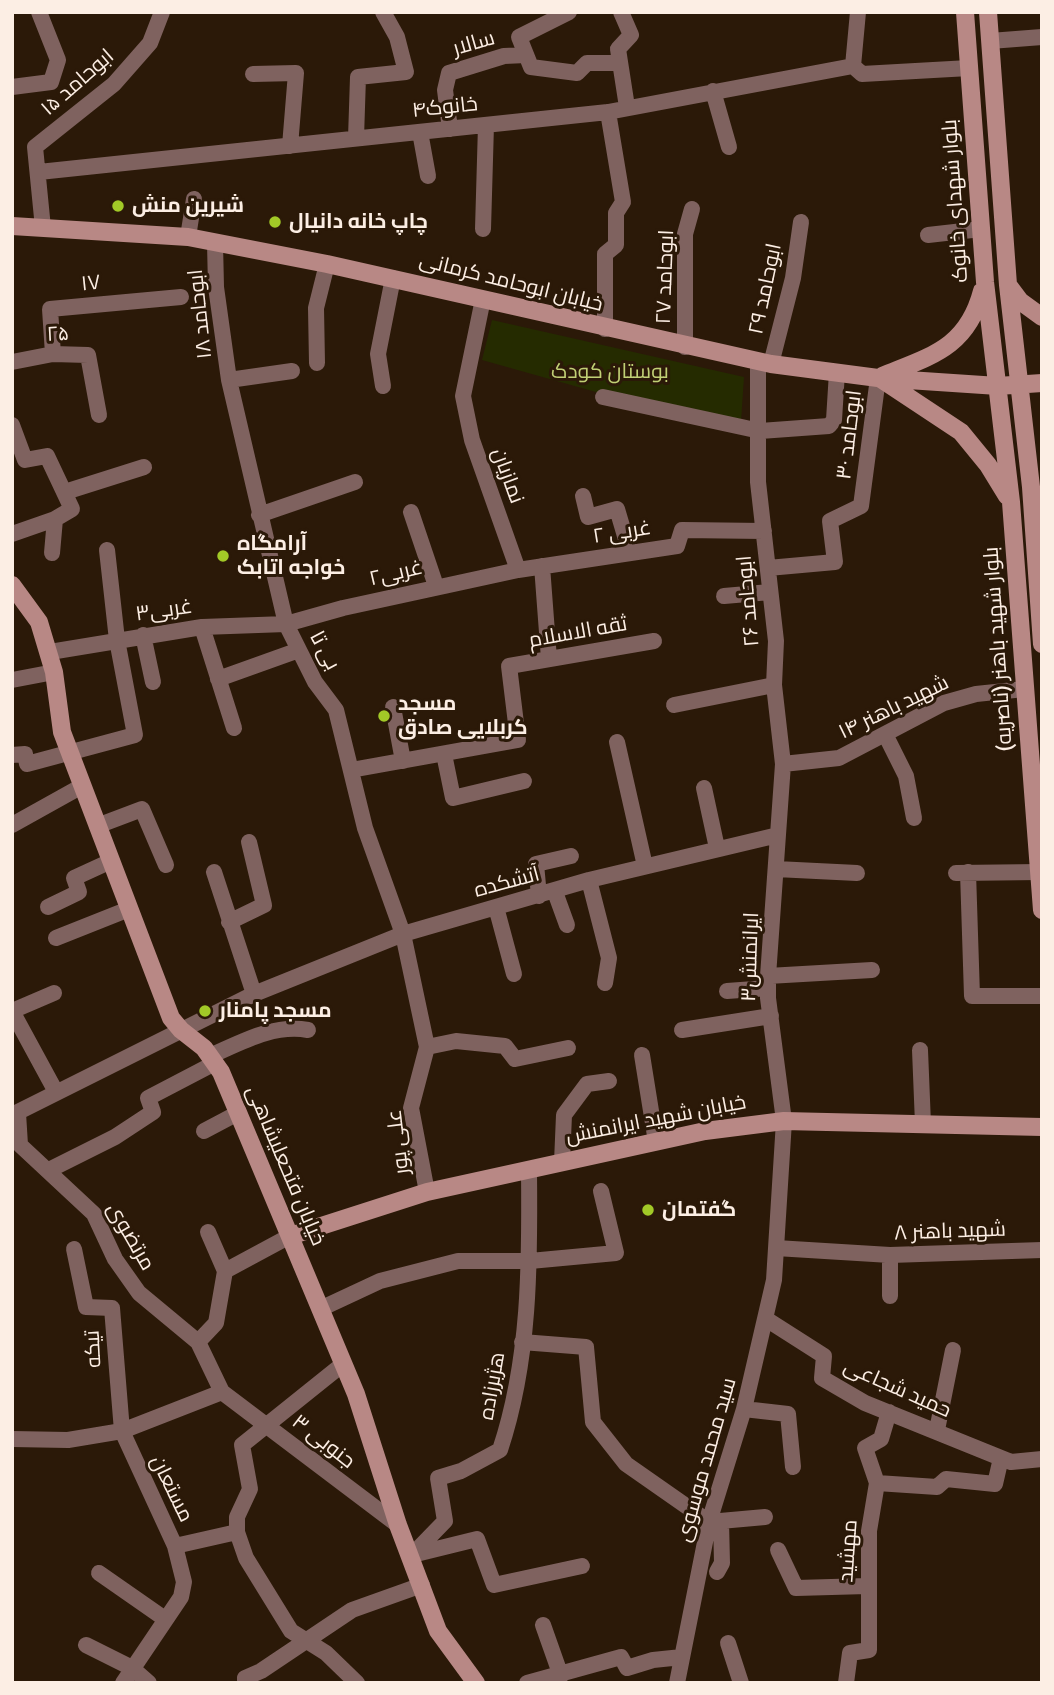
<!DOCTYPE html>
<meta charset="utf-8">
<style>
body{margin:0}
#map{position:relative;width:1054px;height:1695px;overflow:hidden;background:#2b1908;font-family:Signika,sans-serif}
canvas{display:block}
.frame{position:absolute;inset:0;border:14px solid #fceee4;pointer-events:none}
</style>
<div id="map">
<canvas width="1054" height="1695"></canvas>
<div class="frame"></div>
</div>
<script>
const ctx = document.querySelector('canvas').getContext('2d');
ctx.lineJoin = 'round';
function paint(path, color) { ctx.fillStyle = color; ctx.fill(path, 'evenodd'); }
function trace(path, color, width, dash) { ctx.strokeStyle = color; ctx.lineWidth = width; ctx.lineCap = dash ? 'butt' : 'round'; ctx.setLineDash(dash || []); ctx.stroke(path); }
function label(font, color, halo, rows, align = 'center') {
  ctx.font = font + ' Signika,Cairo,sans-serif'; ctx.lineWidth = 6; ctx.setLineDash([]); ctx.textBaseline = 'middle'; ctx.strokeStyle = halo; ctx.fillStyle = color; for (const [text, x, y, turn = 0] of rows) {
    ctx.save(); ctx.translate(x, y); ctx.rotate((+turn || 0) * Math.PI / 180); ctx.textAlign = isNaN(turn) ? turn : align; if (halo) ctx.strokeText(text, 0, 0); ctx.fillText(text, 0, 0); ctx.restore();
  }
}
paint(new Path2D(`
 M492 320 744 377 741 422 603 394 482 360Z`), '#252b00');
trace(new Path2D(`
 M569 12 519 37 531 67 577 73 587 63H620
 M621 12 631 35 618 49 627 107
 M990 41 1042 37
 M853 66 862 74 969 68
 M853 66 858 12
 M253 74 296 73 290 146
 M12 87 51 82 58 60 39 12
 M713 91 729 147
 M450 129 445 90 449 73 504 56 526 55
 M420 132 428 176
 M356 138 358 77 406 72 397 37 383 12
 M39 172 608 112 853 66
 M43 228 35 147 114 84 150 43 162 12
 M483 229 486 125
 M928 235 981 229
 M188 237 194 199
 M215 243 216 287 229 380 286 624 315 682 336 710 365 828 403 934 427 1047 411 1108 427 1192
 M483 299 463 396 472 440 518 570
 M605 329V254L616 245V213L623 202 608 112
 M685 347V234L692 209
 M53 354 50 309 181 297
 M12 362 53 354 88 355 99 415
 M317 363 316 308 327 264
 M771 364 793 278 801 222
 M229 380 292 371
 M383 386 378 354 393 278
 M603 397 760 431 829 426 834 420 837 372
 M12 425 25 460 47 456 72 509 55 519 12 534
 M65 492 144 467
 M583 496 588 517 617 509 630 553
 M411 512 436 586
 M259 515 355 482
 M52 553 55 519
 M542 566 549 659
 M768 568 835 562 830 521 861 506 878 378
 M724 596 770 592
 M202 627 234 728
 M143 635 153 682
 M50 652 202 627 286 624 343 608 518 570 677 546 682 530 764 531
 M218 679 299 650
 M12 680 54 672
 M674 705 774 685
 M393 707 403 761
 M885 734 906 776 914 818
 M617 742 645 866
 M444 754 453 798 524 781
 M12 755 25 754 27 764 135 735 117 640 107 550
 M783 764 839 758 944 703 976 694 1024 689
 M351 770 518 740 509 666 654 641
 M704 788 717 848
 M12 825 82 786
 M97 826 142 809 166 865
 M776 869 857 873
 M214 872 254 994
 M968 872 972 996H1042
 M956 873 1040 872
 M589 880 609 958 605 983
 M555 892 567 925
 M539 896 536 864 571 856
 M48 907 79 892 74 878 111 861
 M496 907 514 974
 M229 922 264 905 249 842
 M56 938 129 909
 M768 976 872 970
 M727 991 768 988
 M54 993 12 1011 56 1092
 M682 1030 771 1016
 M427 1047 456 1041 505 1046 515 1059 568 1048
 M920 1050 923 1124
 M642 1055 656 1142
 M210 1056C242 1042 273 1024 308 1030
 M18 1113 20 1145 94 1214 115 1259 139 1293 198 1342
 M12 1115 254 994 403 934 589 880 778 835
 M204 1131 238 1113
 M562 1162 564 1115 587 1084 609 1081
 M49 1170 115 1137 153 1112 148 1098 215 1063
 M208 1232 225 1271
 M290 1236 225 1271 216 1323 198 1342 222 1392 398 1525
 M776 1248 890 1255 1042 1250
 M74 1249 86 1307 112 1308 122 1431 175 1546 237 1532
 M890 1255V1296
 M320 1309 380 1281 458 1261H530L616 1253 601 1191
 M766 1319 824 1356 822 1378 865 1403 1001 1458 1011 1462 1042 1459
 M522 1342 586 1347 593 1422 626 1464 709 1522 765 1517
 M343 1364 242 1445 250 1489 237 1517V1532L246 1558 291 1631 326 1653 357 1683
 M744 1409 788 1414 793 1467
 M937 1430 953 1350
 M12 1439 68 1440 122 1431 222 1392
 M877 1483 937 1487 946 1479 995 1484 1001 1458
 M778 1550 796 1588 867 1586
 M412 1555 445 1521 438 1478 461 1471 500 1450C530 1360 530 1264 529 1170
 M412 1555 477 1539 494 1585 582 1566
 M717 1572 722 1563 721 1521
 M99 1573 165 1619
 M543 1625 561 1676
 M728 1643 741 1683
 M86 1645 132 1668 149 1683
 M123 1683 181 1597 184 1582 175 1546
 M245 1683V1678L261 1671 352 1610 422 1585
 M527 1683 621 1657 627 1668 653 1660 682 1657
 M677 1683 709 1522 744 1409 774 1280 784 1121 768 998V976L783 764 774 685 776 641 758 482V362
 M846 1683 850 1653 869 1650V1531L877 1483 865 1448 881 1439 889 1412`), '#7f625f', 16);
trace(new Path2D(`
 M965 12 985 282 1011 502 1042 910
 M988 12 1008 285 1031 487 1042 644
 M12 226 188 237 327 264 771 364 878 378 998 386 1042 383
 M1008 285 1020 301 1042 317
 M882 376C931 356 967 348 982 291
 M881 379 961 432 988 465 1007 496
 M12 585 39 622 54 672 62 732 171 1018 181 1030 204 1048 221 1072 356 1394 398 1525 438 1631 476 1683
 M290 1236 427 1192 705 1131 784 1121 1042 1127`), '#b88885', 18);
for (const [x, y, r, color] of [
 [118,206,7,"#a2c927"],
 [275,222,7,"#a2c927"],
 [223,556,7,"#a2c927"],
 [384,716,7,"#a2c927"],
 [205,1011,7,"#a2c927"],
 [648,1210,7,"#a2c927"]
]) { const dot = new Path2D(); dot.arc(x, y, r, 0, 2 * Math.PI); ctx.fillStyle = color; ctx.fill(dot); trace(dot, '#2b1908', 2.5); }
label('21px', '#fceee4', '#2b1908', [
 ["سالار",474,44,-16],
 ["ابوحامد ۱۵",78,83,-41],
 ["خانوک۴",445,108,-6],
 ["بلوار شهدای خانوک",956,201,-94],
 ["ابوحامد ۲۷",666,277,-88],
 ["خیابان ابوحامد کرمانی",511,283,14],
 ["۱۷",91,284,-6],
 ["ابوحامد ۲۹",766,289,-78],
 ["ابوحامد ۱۸",201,314,-96],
 ["۲۵",58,335,-3],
 ["ابوحامد ۳۰",850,435,-83],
 ["نمازیان",507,476,70],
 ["۲ غربی",622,533,-9],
 ["غربی۲",396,574,-13],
 ["ابوحامد ۲۶",749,601,-95],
 ["غربی۳",164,611,-8],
 ["ثقه الاسلام",578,633,-10],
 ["بلوار شهید باهنر (ناصریه)",999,649,-94],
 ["بی تا",324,651,62],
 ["شهید باهنر ۱۴",894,708,-26],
 ["آتشکده",507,883,-15],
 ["ایرانمنش۳",751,957,-88],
 ["خیابان شهید ایرانمنش",656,1120,-11],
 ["علی پور",399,1142,-97],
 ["خیابان فتحعلیشاهی",285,1166,67],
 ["شهید باهنر ۸",950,1232,-2],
 ["مرتضوی",130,1237,60],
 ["تیکه",94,1349,-93],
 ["هژبرزاده",493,1386,-80],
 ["حمید شجاعی",897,1389,24],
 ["۳ جنوبی",323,1442,38],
 ["سید محمد موسوی",707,1460,-74],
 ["مستعان",171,1489,64],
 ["مهشید",849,1551,-86]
]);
label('bold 21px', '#fceee4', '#2b1908', [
 ["شیرین منش",132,206],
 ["چاپ خانه دانیال",289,222],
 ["آرامگاه",237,544],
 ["خواجه اتابک",237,568],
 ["مسجد",398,704],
 ["کربلایی صادق",398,728],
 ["مسجد پامنار",219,1011],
 ["گفتمان",662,1210]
], 'left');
label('21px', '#c1d075', '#2b1908', [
 ["بوستان کودک",610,372]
]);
</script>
